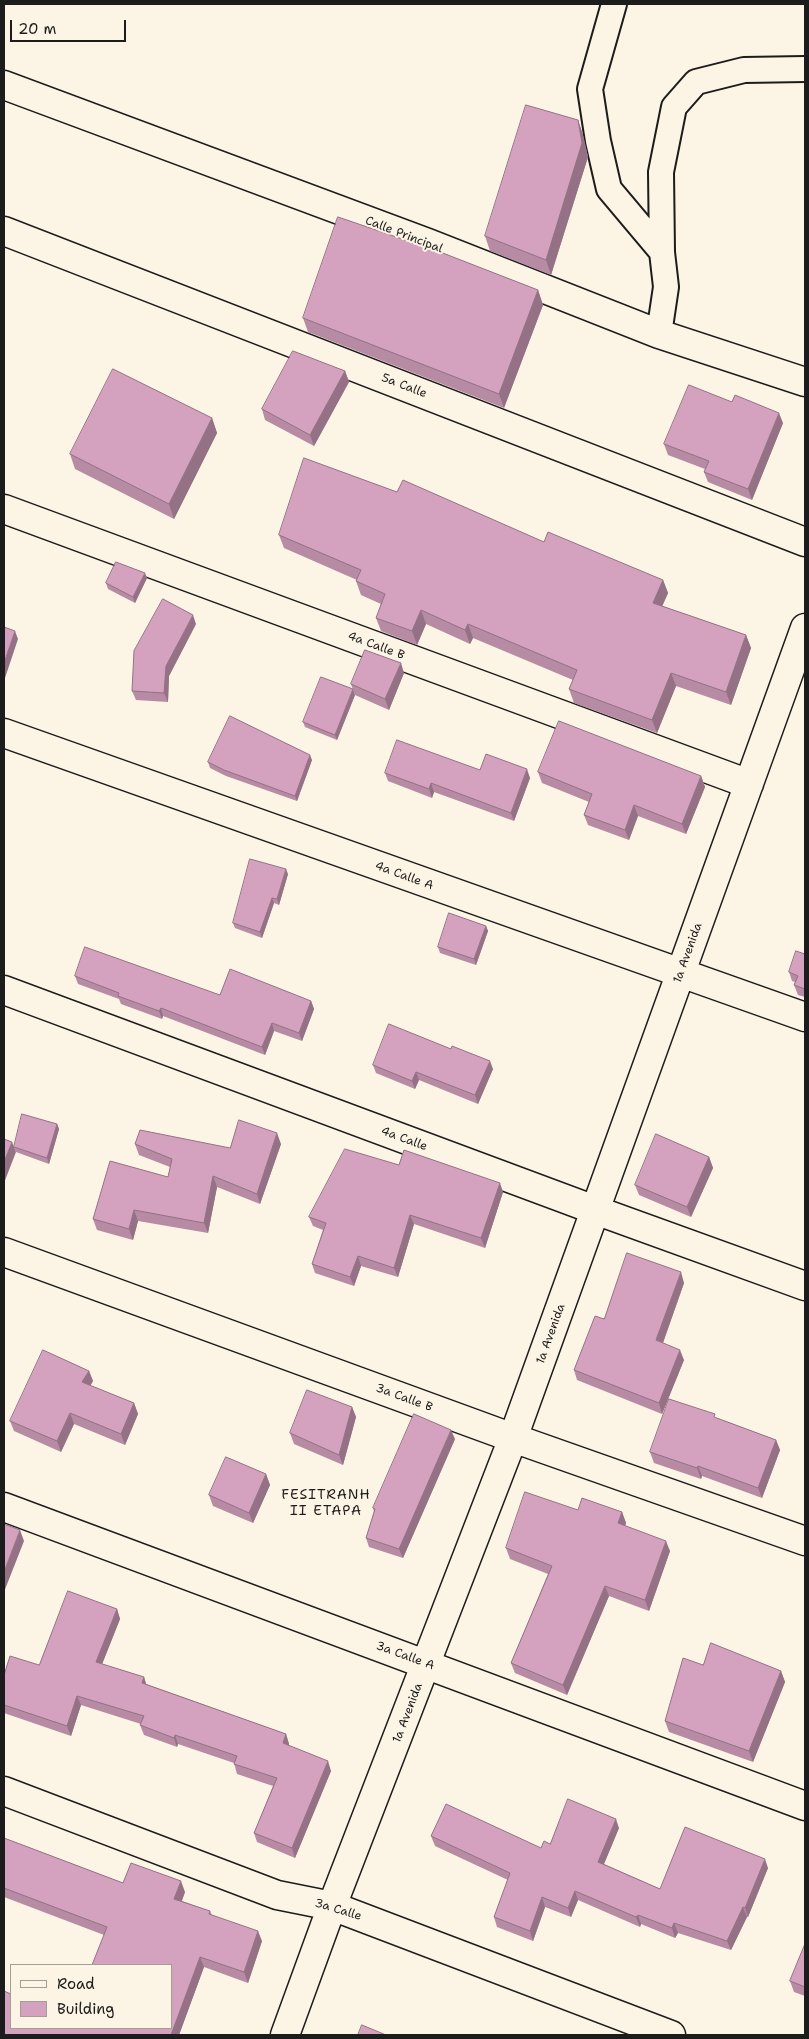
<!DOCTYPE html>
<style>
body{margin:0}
#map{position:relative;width:809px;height:2039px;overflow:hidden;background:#fcf5e5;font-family:"Shantell Sans",sans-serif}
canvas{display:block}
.frame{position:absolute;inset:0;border:5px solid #1c1c1c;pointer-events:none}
.legend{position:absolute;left:10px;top:1964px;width:162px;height:65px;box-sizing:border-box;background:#fcf5e5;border:1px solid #a29e95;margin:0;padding:6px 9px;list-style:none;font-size:15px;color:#1c1c1c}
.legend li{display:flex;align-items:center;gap:10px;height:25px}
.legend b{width:25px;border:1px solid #a29e95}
.scale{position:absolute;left:10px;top:20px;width:116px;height:22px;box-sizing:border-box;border:2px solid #1c1c1c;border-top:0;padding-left:6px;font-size:15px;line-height:18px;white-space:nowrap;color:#1c1c1c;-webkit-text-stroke:4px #fcf5e5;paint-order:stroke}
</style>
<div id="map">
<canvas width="809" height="2039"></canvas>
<div class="frame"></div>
<ul class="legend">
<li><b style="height:6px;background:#fcf5e5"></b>Road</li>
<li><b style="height:14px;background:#d4a2be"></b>Building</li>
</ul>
<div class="scale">20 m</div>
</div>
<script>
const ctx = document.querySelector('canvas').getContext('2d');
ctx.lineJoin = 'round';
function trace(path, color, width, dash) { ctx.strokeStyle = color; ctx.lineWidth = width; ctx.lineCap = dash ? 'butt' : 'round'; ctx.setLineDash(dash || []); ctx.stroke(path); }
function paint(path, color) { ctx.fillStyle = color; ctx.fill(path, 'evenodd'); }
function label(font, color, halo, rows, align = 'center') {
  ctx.font = font + ' "Shantell Sans",sans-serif'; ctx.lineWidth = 4; ctx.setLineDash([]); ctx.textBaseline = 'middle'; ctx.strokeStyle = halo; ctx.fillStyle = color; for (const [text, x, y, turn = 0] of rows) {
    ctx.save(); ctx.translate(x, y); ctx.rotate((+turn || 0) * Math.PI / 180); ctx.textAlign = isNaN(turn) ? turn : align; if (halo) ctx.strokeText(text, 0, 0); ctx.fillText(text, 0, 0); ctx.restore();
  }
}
const service = new Path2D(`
 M614 4 590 89 598 141 609 189 662 252 666 287 659 334
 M662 252 661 172 674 107 696 82 744 70 805 69`);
const minor = new Path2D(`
 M4 85 428 243 659 334 805 382
 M4 231 805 542
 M4 509 749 784
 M4 733 805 1017
 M4 990 595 1210 805 1286
 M4 1252 513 1438 805 1541
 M4 1507 805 1806
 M4 1791 277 1895 332 1906 671 2035
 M285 2035 332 1906 513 1438 805 628`);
trace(service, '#1c1c1c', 28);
trace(minor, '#1c1c1c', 31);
trace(service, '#fcf5e5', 24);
trace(minor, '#fcf5e5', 28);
paint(new Path2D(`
 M578 120 583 135 588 157 551 275 490 251 485 236Z
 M538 290 543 305 504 408 308 332 303 318Z
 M345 371 349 382 314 446 265 420 262 409Z
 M212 418 217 433 174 519 75 469 70 454Z
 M783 423 752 500 708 482 704 472 705 469 668 455 664 444Z
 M397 492 544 542 663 580 668 593 662 606 746 635 751 648 731 705 676 686 657 733 574 703 569 689 573 680 473 638 470 644 426 624 417 645 381 631 376 618 381 604 361 595 356 581 357 580 284 548 279 535Z
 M147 578 135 603 108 589 106 583Z
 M196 624 169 676 168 702 136 700 132 691Z
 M404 673 389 710 355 695 351 684Z
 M355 695 337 740 305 727 303 722Z
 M312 760 297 801 226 776 210 768 208 762Z
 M480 770 530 778 514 821 434 792 432 798 388 781 385 773Z
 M538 772 701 776 705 787 686 834 638 816 629 840 588 825 584 815 589 802 542 783Z
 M288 874 279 905 274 903 262 938 235 928 233 923Z
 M486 926 488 931 476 965 440 953 438 947Z
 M805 954V997L798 995 794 985 795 982 792 981 789 972Z
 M75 976 220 995 311 1001 314 1009 302 1041 274 1031 265 1055 163 1016 162 1019 121 1004 119 999 78 984Z
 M373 1065 493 1069 478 1104 419 1080 415 1089 376 1073Z
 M57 1124 59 1129 49 1164 16 1152 14 1147Z
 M135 1144 230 1148 281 1144 260 1204 217 1187 208 1233 138 1221 133 1240 97 1230 93 1219 168 1177 170 1167 139 1155Z
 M709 1157 713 1168 691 1217 639 1195 635 1185Z
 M399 1165 503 1192 485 1248 414 1224 398 1277 361 1266 354 1286 315 1273 312 1264 323 1230 313 1226 309 1217Z
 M684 1283 663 1343 684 1360 662 1414 577 1380 574 1370 604 1319Z
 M89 1371 93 1381 90 1386 134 1403 138 1414 125 1445 74 1424 61 1452 14 1431 10 1421Z
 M352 1407 356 1417 343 1465 294 1444 290 1433Z
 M717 1418 776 1440 780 1450 762 1498 702 1476 701 1479 654 1463 650 1452Z
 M455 1439 403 1558 369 1547 366 1538 374 1512 373 1508Z
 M266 1474 270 1485 253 1523 213 1506 209 1495Z
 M578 1510 622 1512 626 1523 625 1526 670 1551 649 1611 609 1596 567 1695 515 1673 511 1663 548 1574 510 1559 506 1548Z
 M117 1609 120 1619 102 1664 144 1677 146 1684 286 1734 289 1744V1745L331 1771 295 1858 257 1842 254 1833 273 1786 237 1774 234 1763 178 1744 177 1747 144 1735 140 1725 141 1724 81 1705 71 1736 4 1713V1675L39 1665Z
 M703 1665 781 1671 785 1682 753 1762 669 1732 665 1721Z
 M619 1828 604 1864 660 1889 768 1868 748 1917H747L731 1950 678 1933 675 1938 641 1924 640 1927 578 1900 571 1917 545 1907 533 1941 497 1927 494 1917 508 1880 435 1846 431 1836 541 1848 550 1844Z
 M4 1838 123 1883 185 1892 182 1901 210 1911 212 1915 262 1941 248 1983 204 1967 179 2035H4L11 2028H171L104 1935 4 1897Z
 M805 1944V1996L794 1992 790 1981Z`), '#b68ba3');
paint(new Path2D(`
 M578 120 583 135 588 157 551 275 546 260Z
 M538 290 543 305 504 408 499 394Z
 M345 371 349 382 314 446 310 435Z
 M779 413 783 423 752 500 748 489Z
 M212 418 217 433 174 519 169 504Z
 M145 573 147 578 135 603 133 597Z
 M663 580 668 593 658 616 653 603Z
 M421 610 426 624 417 645 412 631Z
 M193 615 196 624 169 676 168 702 164 693 166 666Z
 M468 624 473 638 470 644 465 630Z
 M15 631 18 639 4 681V663Z
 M746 635 751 648 731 705 726 692Z
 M401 663 404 673 389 710 385 699Z
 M671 673 676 686 657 733 652 720Z
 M353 689 355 695 337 740 335 735Z
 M310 755 312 760 297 801 295 796Z
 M527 769 530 778 514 821 511 813Z
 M701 776 705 787 686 834 682 824Z
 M431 783 434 792 432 798 429 789Z
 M634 805 638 816 629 840 625 830Z
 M286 869 288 874 279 905 277 899Z
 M272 898 274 903 262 938 260 932Z
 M486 926 488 931 476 965 474 959Z
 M311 1001 314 1009 302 1041 299 1033Z
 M161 1008 163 1016 162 1019 159 1011Z
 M272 1023 274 1031 265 1055 262 1047Z
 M490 1061 493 1069 478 1104 475 1095Z
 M416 1072 419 1080 415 1089 412 1081Z
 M57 1124 59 1129 49 1164 47 1158Z
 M277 1133 281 1144 260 1204 257 1194Z
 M12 1142 16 1152 4 1183V1162Z
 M709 1157 713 1168 691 1217 687 1207Z
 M213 1176 217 1187 208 1233 204 1223Z
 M500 1183 503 1192 485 1248 481 1238Z
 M134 1210 138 1221 133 1240 129 1229Z
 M410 1215 414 1224 398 1277 394 1268Z
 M358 1256 361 1266 354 1286 350 1277Z
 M681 1272 684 1283 660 1351 656 1340Z
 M680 1350 684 1360 662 1414 659 1403Z
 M89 1371 93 1381 86 1393 82 1382Z
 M134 1403 138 1414 125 1445 121 1434Z
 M352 1407 356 1417 343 1465 339 1455Z
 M70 1413 74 1424 61 1452 57 1441Z
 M451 1430 455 1439 403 1558 399 1549Z
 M776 1440 780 1450 762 1498 758 1488Z
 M698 1466 702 1476 701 1479 697 1468Z
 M266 1474 270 1485 253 1523 249 1513Z
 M622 1512 626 1523 622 1534 618 1523Z
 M20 1530 24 1541 4 1592V1572Z
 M666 1541 670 1551 649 1611 645 1600Z
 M605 1586 609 1596 567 1695 563 1685Z
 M117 1609 120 1619 99 1672 96 1662Z
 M781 1671 785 1682 753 1762 749 1751Z
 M144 1677 147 1687 142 1683Z
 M77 1696 81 1705 71 1736 67 1726Z
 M286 1734 289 1744 286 1752 283 1743Z
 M175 1735 178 1744 177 1747 174 1738Z
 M328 1761 331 1771 295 1858 292 1848Z
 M616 1819 619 1828 601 1871 598 1862Z
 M765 1859 768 1868 748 1917 745 1908Z
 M181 1881 185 1892 178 1910 174 1899Z
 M575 1891 578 1900 571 1917 568 1908Z
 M542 1897 545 1907 533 1941 530 1931Z
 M743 1907 747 1917 731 1950 727 1941Z
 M638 1915 641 1924 640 1927 636 1917Z
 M674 1923 678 1933 675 1938 672 1928Z
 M258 1931 262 1941 248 1983 244 1972Z
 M200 1957 204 1967 179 2035H171Z`), '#947185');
const building = new Path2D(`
 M526 105 578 120 582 143 546 260 485 236Z
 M338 217 417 244V243L538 290 499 394 303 318Z
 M293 351 345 371 310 435 262 409Z
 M113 369 212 418 169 504 70 454Z
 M689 385 732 402 735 395 779 413 748 489 704 472 709 461 664 444Z
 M304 458 397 492 403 480 544 542 548 532 663 580 653 603 746 635 726 692 671 673 652 720 569 689 577 670 468 624 465 630 421 610 412 631 376 618 385 594 356 581 361 570 279 535Z
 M116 562 145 573 133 597 106 583Z
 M163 599 193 615 166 666 164 693 132 691 134 651Z
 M4 627 15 631 4 663Z
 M365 650 401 663 385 699 351 684Z
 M321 677 353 689 335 735 303 722Z
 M230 716 310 755 295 796 224 770 208 762Z
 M559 721 701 776 682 824 634 805 625 830 584 815 592 794 538 772Z
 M397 740 480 770 486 754 527 769 511 813 431 783 429 789 385 773Z
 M250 859 286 869 277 899 272 898 260 932 233 923Z
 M449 913 486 926 474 959 438 947Z
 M85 947 220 995 230 969 311 1001 299 1033 272 1023 262 1047 161 1008 159 1011 118 996 119 993 75 976Z
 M796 951 805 954V989L794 985 798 976 789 972Z
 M389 1024 451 1049 452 1046 490 1061 475 1095 416 1072 412 1081 373 1065Z
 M22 1114 57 1124 47 1158 14 1147Z
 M239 1120 277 1133 257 1194 213 1176 204 1223 134 1210 129 1229 93 1219 110 1161 168 1177 172 1159 135 1144 140 1130 230 1148Z
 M656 1134 709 1157 687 1207 635 1185Z
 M4 1139 12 1142 4 1162Z
 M345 1149 399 1165 404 1150 500 1183 481 1238 410 1215 394 1268 358 1256 350 1277 312 1264 326 1223 309 1217Z
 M627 1253 681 1272 656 1340 680 1350 659 1403 574 1370 595 1316 604 1319Z
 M43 1350 89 1371 82 1382 134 1403 121 1434 70 1413 57 1441 10 1421Z
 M307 1390 352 1407 339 1455 290 1433Z
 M669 1399 715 1414 714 1417 776 1440 758 1488 698 1466 697 1468 650 1452Z
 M414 1414 451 1430 399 1549 366 1538 375 1509 373 1508Z
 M226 1457 266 1474 249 1513 209 1495Z
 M525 1492 578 1510 582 1498 622 1512 618 1523 666 1541 645 1600 605 1586 563 1685 511 1663 552 1566 506 1548Z
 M4 1524 20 1530 4 1572Z
 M68 1591 117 1609 96 1662 144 1677 142 1683 286 1734 283 1743 328 1761 292 1848 254 1833 277 1778 234 1764 237 1756 175 1735 174 1738 140 1725 144 1716 77 1696 67 1726 4 1705V1675L10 1656 39 1665Z
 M711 1643 781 1671 749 1751 665 1721 683 1658 703 1665Z
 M568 1799 616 1819 598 1862 660 1889 685 1827 765 1859 745 1908 743 1907 727 1941 674 1923 672 1928 638 1915 636 1917 575 1891 568 1908 542 1897 530 1931 494 1917 510 1873 431 1836 446 1804 541 1848 544 1841 550 1844Z
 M4 1838 123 1883 131 1863 181 1881 174 1899 210 1911 209 1914 258 1931 244 1972 200 1957 171 2035H4V1991L11 1994V2028H171V1965H92L107 1927 4 1888Z
 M805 1944V1987L790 1981Z
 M362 2025 386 2035H358Z`);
paint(building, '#d4a2be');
trace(building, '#947185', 1);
label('12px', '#1c1c1c', '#fcf5e5', [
 ["Calle Principal",404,235,21],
 ["5a Calle",404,386,21],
 ["4a Calle B",376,646,20],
 ["4a Calle A",404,876,20],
 ["1a Avenida",688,953,-70],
 ["4a Calle",404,1139,20],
 ["1a Avenida",551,1334,-70],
 ["3a Calle B",404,1398,20],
 ["3a Calle A",405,1656,20],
 ["1a Avenida",408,1713,-69],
 ["3a Calle",338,1910,17]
]);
ctx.letterSpacing = '1px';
label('14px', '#1c1c1c', '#fcf5e5', [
 ["FESITRANH",326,1495],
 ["II ETAPA",326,1511]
]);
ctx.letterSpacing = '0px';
</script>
